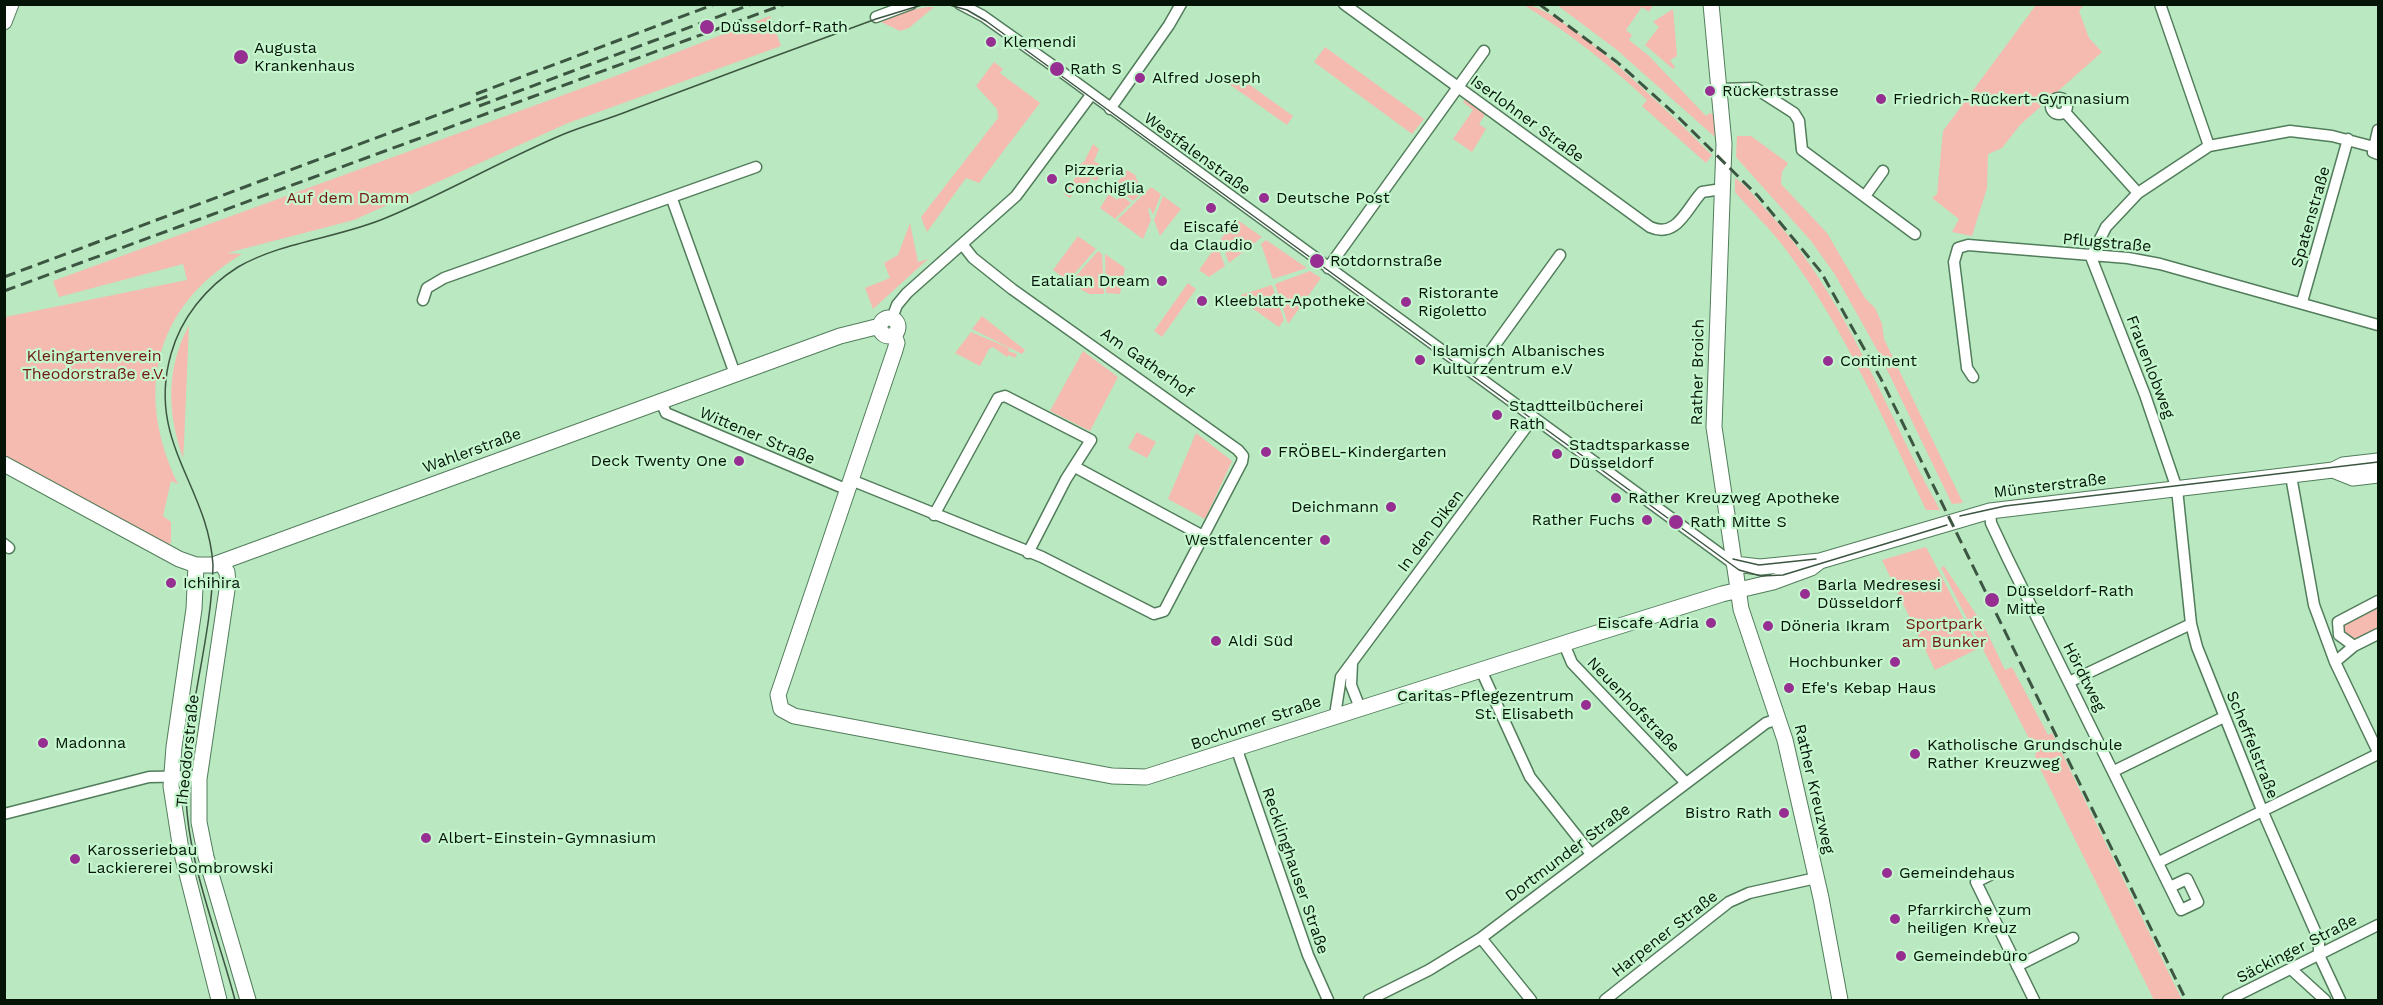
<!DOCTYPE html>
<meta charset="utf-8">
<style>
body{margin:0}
#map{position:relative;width:2383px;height:1005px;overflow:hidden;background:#b9e8c1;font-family:"Work Sans",sans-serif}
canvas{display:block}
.frame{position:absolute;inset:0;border:6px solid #041508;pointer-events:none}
</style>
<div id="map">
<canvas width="2383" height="1005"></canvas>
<div class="frame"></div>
</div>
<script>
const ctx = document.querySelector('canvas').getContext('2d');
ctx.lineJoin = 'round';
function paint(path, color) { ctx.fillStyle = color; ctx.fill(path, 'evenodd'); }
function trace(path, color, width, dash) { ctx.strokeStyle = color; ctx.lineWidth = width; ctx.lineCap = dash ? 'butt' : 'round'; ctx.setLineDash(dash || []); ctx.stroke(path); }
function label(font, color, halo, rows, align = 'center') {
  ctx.font = font + ' "Work Sans",sans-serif'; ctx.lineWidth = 4.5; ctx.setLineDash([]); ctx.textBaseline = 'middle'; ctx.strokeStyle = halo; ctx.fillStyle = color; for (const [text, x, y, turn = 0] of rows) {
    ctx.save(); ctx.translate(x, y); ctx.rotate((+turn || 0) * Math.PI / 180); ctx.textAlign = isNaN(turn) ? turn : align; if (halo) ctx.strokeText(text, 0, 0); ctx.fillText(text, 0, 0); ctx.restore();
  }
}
paint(new Path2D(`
 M1524 5C1561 4 1682 125 1712 155L1706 163 1642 106 1647 100C1609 64 1569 33 1524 5Z
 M1557 5H1653L1649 12 1642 7 1626 30 1632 35 1629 40 1649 56 1706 116 1710 113 1715 116 1716 138 1617 50Z
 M2036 5H2084L2079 11 2089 38 2102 52 2020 125 2002 148 1988 154 1987 188 1972 236 1952 232 1959 219 1932 198 1937 194 1943 131Z
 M927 7H934L909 28 900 31 881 22 905 11Z
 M1673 9 1677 56 1670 60 1675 67 1673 69 1645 45 1659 27 1653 22Z
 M770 16 781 46 568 123 354 220 227 253 242 254C154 307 134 392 178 484L171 481 163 516 171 522V542L168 545 5 457V317L187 280 183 264 59 297 53 281 621 74Z
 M1325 47 1424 119 1412 134 1314 62Z
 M994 62 1003 69 1000 73 1040 103 979 183 966 178 927 232 921 217 998 118 997 109 976 86Z
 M1236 75 1293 116 1287 125 1229 84Z
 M1466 98 1486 113 1479 124 1486 129 1472 152 1453 139 1473 110 1463 102Z
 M1737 136H1751L1788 163 1782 172 1781 184 1827 233 1865 298 1875 308 1882 324 1884 339 1963 503 1952 504 1879 353 1834 273 1811 241 1736 157Z
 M1093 144 1099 149 1094 161 1106 168 1096 181 1091 178 1083 190 1078 187 1070 198 1064 194 1081 170 1075 167 1084 162Z
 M1127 170 1135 175 1142 193 1133 201 1114 187Z
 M1735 178C1749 187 1759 203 1770 214 1848 300 1885 411 1940 510H1926C1884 420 1844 327 1784 247 1769 227 1751 211 1735 192Z
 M1151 187 1161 194 1153 215 1150 208 1148 209 1151 220 1143 239 1117 220Z
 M1109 194 1117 200 1121 195 1131 203 1115 219 1100 208Z
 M1163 196 1181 209 1160 236 1154 220Z
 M1236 219 1262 237 1229 263 1220 240Z
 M910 223 918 262 928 259 873 309 865 288 890 278 884 263 898 255Z
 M1078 236 1096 249 1068 281 1053 270Z
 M1266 240 1307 268 1273 279 1261 244Z
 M1217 245 1225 266 1209 277 1199 270Z
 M1098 251 1102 254 1104 294H1089L1070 283Z
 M1105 254 1125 268 1120 294 1106 293Z
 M1310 271 1321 278 1288 324 1275 284Z
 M1188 283 1196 289 1162 337 1154 331Z
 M1272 285 1284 320 1279 327 1245 303 1241 295Z
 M982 316 1025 350 1022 354 972 329Z
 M189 325 184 443 183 458C167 412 166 369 189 325Z
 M971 332 1009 348 1008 351 1017 354 1015 358 1009 355 1007 357 993 347 989 349 980 366 955 353Z
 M1083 351 1118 377 1090 431 1050 411Z
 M1137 432 1156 442 1147 458 1128 448Z
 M1196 433 1232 461 1205 519 1168 499Z
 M1926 547 1979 648 1935 670 1882 560Z
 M1944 566 1984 626 2005 670 2012 667 2048 735 2052 733 2182 1000H2154L2035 758 2036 752 1941 568Z
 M2378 606V629L2354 641 2345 636 2342 626Z`), '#f6bbb0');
const street = new Path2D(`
 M960 4 983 16 1059 70 1734 564
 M1344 4 1650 227C1677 239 1686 209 1702 192L1722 189
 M2160 4 2209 146
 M876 17 911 4
 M1720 89 1755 88 1794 113 1799 121 1802 150 1915 234
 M2051 106a8 8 0 1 1 16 0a8 8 0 1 1-16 0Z
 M1110 109 1169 25 1181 4
 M2065 112 2138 193
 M2378 130 2373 152 2378 154
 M1865 196 1883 171
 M672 199 735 374
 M2091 257 2145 395 2177 489 2191 624 2197 647 2262 810 2319 940V955L2340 1000
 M2091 257 2106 227 2138 193 2209 146 2290 131 2332 136 2374 147
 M1328 268 1484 51
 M423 300 427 288 444 278 756 167
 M2302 302 2348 139
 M892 318 897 305 907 293 1016 196 1091 95
 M1474 374 1560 255
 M1973 377 1967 368 1954 262 1958 248 1968 245 2128 258 2160 264 2378 325
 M661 402 666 413 848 490
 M1075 467 1203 536
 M2291 476 2314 605 2335 662 2378 752
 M851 480 1042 557 1154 614 1164 611 1242 462 1243 456 1238 450 1012 289 973 258 962 244
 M1990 511 1991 523 2007 557 2181 910 2198 902 2187 879 2170 887
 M934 515 998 398 1005 396 1091 440 1066 479 1028 553
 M4 544 9 548
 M1564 644 1572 663 1686 783
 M2354 646 2339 635 2338 622 2378 601
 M2335 662 2354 646 2378 634
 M1352 663 1351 685 1360 708
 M1481 670 1530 777 1591 854
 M2069 682 2191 624
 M1335 715 1341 677 1533 418
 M1237 750 1308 955 1328 1000
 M2114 771 2224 717
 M4 814 149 777 200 776
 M2159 862 2378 754
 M1990 875 1976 882 2034 1000
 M1481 938 1531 1000
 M2017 966 2073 938
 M2291 969 2325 1000
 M1369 1000 1429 970 1481 938 1766 723 1778 719
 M1605 1000 1729 902 1749 893 1816 878
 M2228 1000 2378 925`);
const secondary = new Path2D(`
 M1711 4 1724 144 1714 427 1741 609 1785 740 1821 898 1840 1000
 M4 22 11 4
 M880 327a9 9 0 1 1 18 0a9 9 0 1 1-18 0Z
 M894 335 897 343 895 350 778 695 781 709 794 716 1112 776 1146 777 1578 639 1722 594 1773 582 1811 568 1820 561
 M4 464 179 559 196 565H213L840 336 880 326
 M2333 470 2353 478 2378 475
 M221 563 227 572 228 583 199 779V822L206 857 248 1000
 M1734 564 1760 567 1820 561 1990 511 2333 470 2343 465 2378 461
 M196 565 194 609 174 747 171 786 181 850 219 1000`);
trace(street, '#527d5b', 13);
trace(secondary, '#527d5b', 17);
trace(street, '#fff', 10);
trace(secondary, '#fff', 15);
trace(new Path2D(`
 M946 4 967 10 986 21 1739 570 1761 576 1783 575 1947 525
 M1960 516 2005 506 2378 462
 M1733 559 1759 565 1816 559
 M235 1000C217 931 184 854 186 783 187 709 212 638 213 565 208 485 146 442 171 354 181 318 206 287 238 267 283 241 340 238 388 217 448 192 504 159 564 134 586 125 609 119 631 110 713 79 794 49 876 19L925 4`), '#3c5641', 1.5);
trace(new Path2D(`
 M1539 4 1617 62 1676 115 1758 196 1821 272 1881 379 2186 1000
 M476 94 715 4
 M479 106 752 4
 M4 277 488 96
 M4 291 785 4`), '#3c5641', 3, [12, 6]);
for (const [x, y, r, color] of [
 [707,27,8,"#972f92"],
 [991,42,6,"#972f92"],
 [241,57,8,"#972f92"],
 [1057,69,8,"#972f92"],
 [1140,78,6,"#972f92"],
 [1710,91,6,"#972f92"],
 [1881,99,6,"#972f92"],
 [1052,179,6,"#972f92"],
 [1264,198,6,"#972f92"],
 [1211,208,6,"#972f92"],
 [1317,261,8,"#972f92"],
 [1162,281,6,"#972f92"],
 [1202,301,6,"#972f92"],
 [1406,302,6,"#972f92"],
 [1420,360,6,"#972f92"],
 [1828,361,6,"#972f92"],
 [1497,415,6,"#972f92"],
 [1266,452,6,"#972f92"],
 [1557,454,6,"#972f92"],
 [739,461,6,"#972f92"],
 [1616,498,6,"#972f92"],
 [1391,507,6,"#972f92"],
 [1647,520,6,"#972f92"],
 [1676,522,8,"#972f92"],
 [1325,540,6,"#972f92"],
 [171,583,6,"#972f92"],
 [1805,594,6,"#972f92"],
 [1992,600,8,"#972f92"],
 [1711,623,6,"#972f92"],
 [1768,626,6,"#972f92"],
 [1216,641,6,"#972f92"],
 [1895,662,6,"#972f92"],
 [1789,688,6,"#972f92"],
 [1586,705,6,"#972f92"],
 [43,743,6,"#972f92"],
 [1915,754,6,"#972f92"],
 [1784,813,6,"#972f92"],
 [426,838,6,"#972f92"],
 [75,859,6,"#972f92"],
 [1887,873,6,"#972f92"],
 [1895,919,6,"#972f92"],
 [1901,956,6,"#972f92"]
]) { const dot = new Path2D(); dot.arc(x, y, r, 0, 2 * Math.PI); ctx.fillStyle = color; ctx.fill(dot); trace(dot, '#c6f6ce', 2); }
label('16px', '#041508', '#c6f6ce', [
 ["Düsseldorf-Rath",720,27],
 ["Klemendi",1003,42],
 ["Augusta",254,48],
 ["Krankenhaus",254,66],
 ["Rath S",1070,69],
 ["Alfred Joseph",1152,78],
 ["Rückertstrasse",1722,91],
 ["Friedrich-Rückert-Gymnasium",1893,99],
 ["Pizzeria",1064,170],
 ["Conchiglia",1064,188],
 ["Deutsche Post",1276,198],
 ["Eiscafé",1211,227,"center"],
 ["da Claudio",1211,245,"center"],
 ["Rotdornstraße",1330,261],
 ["Eatalian Dream",1150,281,"right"],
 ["Ristorante",1418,293],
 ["Rigoletto",1418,311],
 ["Kleeblatt-Apotheke",1214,301],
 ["Islamisch Albanisches",1432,351],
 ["Kulturzentrum e.V",1432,369],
 ["Continent",1840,361],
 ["Stadtteilbücherei",1509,406],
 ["Rath",1509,424],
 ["Stadtsparkasse",1569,445],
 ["Düsseldorf",1569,463],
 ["FRÖBEL-Kindergarten",1278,452],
 ["Deck Twenty One",727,461,"right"],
 ["Rather Kreuzweg Apotheke",1628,498],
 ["Deichmann",1379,507,"right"],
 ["Rather Fuchs",1635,520,"right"],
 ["Rath Mitte S",1690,522],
 ["Westfalencenter",1313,540,"right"],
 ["Ichihira",183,583],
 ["Barla Medresesi",1817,585],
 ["Düsseldorf",1817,603],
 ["Düsseldorf-Rath",2006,591],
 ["Mitte",2006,609],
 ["Eiscafe Adria",1699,623,"right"],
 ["Döneria Ikram",1780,626],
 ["Aldi Süd",1228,641],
 ["Hochbunker",1883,662,"right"],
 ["Efe's Kebap Haus",1801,688],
 ["Caritas-Pflegezentrum",1574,696,"right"],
 ["St. Elisabeth",1574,714,"right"],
 ["Madonna",55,743],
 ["Katholische Grundschule",1927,745],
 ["Rather Kreuzweg",1927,763],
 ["Bistro Rath",1772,813,"right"],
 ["Albert-Einstein-Gymnasium",438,838],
 ["Karosseriebau",87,850],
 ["Lackiererei Sombrowski",87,868],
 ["Gemeindehaus",1899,873],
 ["Pfarrkirche zum",1907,910],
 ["heiligen Kreuz",1907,928],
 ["Gemeindebüro",1913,956]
], 'left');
label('16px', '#041508', '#c6f6ce', [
 ["Iserlohner Straße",1527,119,36],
 ["Westfalenstraße",1197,154,36],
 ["Spatenstraße",2311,217,-74],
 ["Pflugstraße",2107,243,5],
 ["Am Gatherhof",1147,363,35],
 ["Frauenlobweg",2150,367,69],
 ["Rather Broich",1698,372,-89],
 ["Wittener Straße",757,436,23],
 ["Wahlerstraße",472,451,-20],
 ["Münsterstraße",2050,486,-7],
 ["In den Diken",1431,531,-53],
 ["Hördtweg",2084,677,63],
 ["Neuenhofstraße",1633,705,46],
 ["Bochumer Straße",1256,723,-19],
 ["Scheffelstraße",2252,745,68],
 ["Theodorstraße",188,751,-84],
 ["Rather Kreuzweg",1814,789,77],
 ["Dortmunder Straße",1568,853,-37],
 ["Recklinghauser Straße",1295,871,71],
 ["Harpener Straße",1665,934,-38],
 ["Säckinger Straße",2297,949,-27]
]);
label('16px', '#701810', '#c6f6ce', [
 ["Auf dem Damm",348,198],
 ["Kleingartenverein",94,356],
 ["Theodorstraße e.V.",94,374],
 ["Sportpark",1944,624],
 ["am Bunker",1944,642]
]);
</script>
